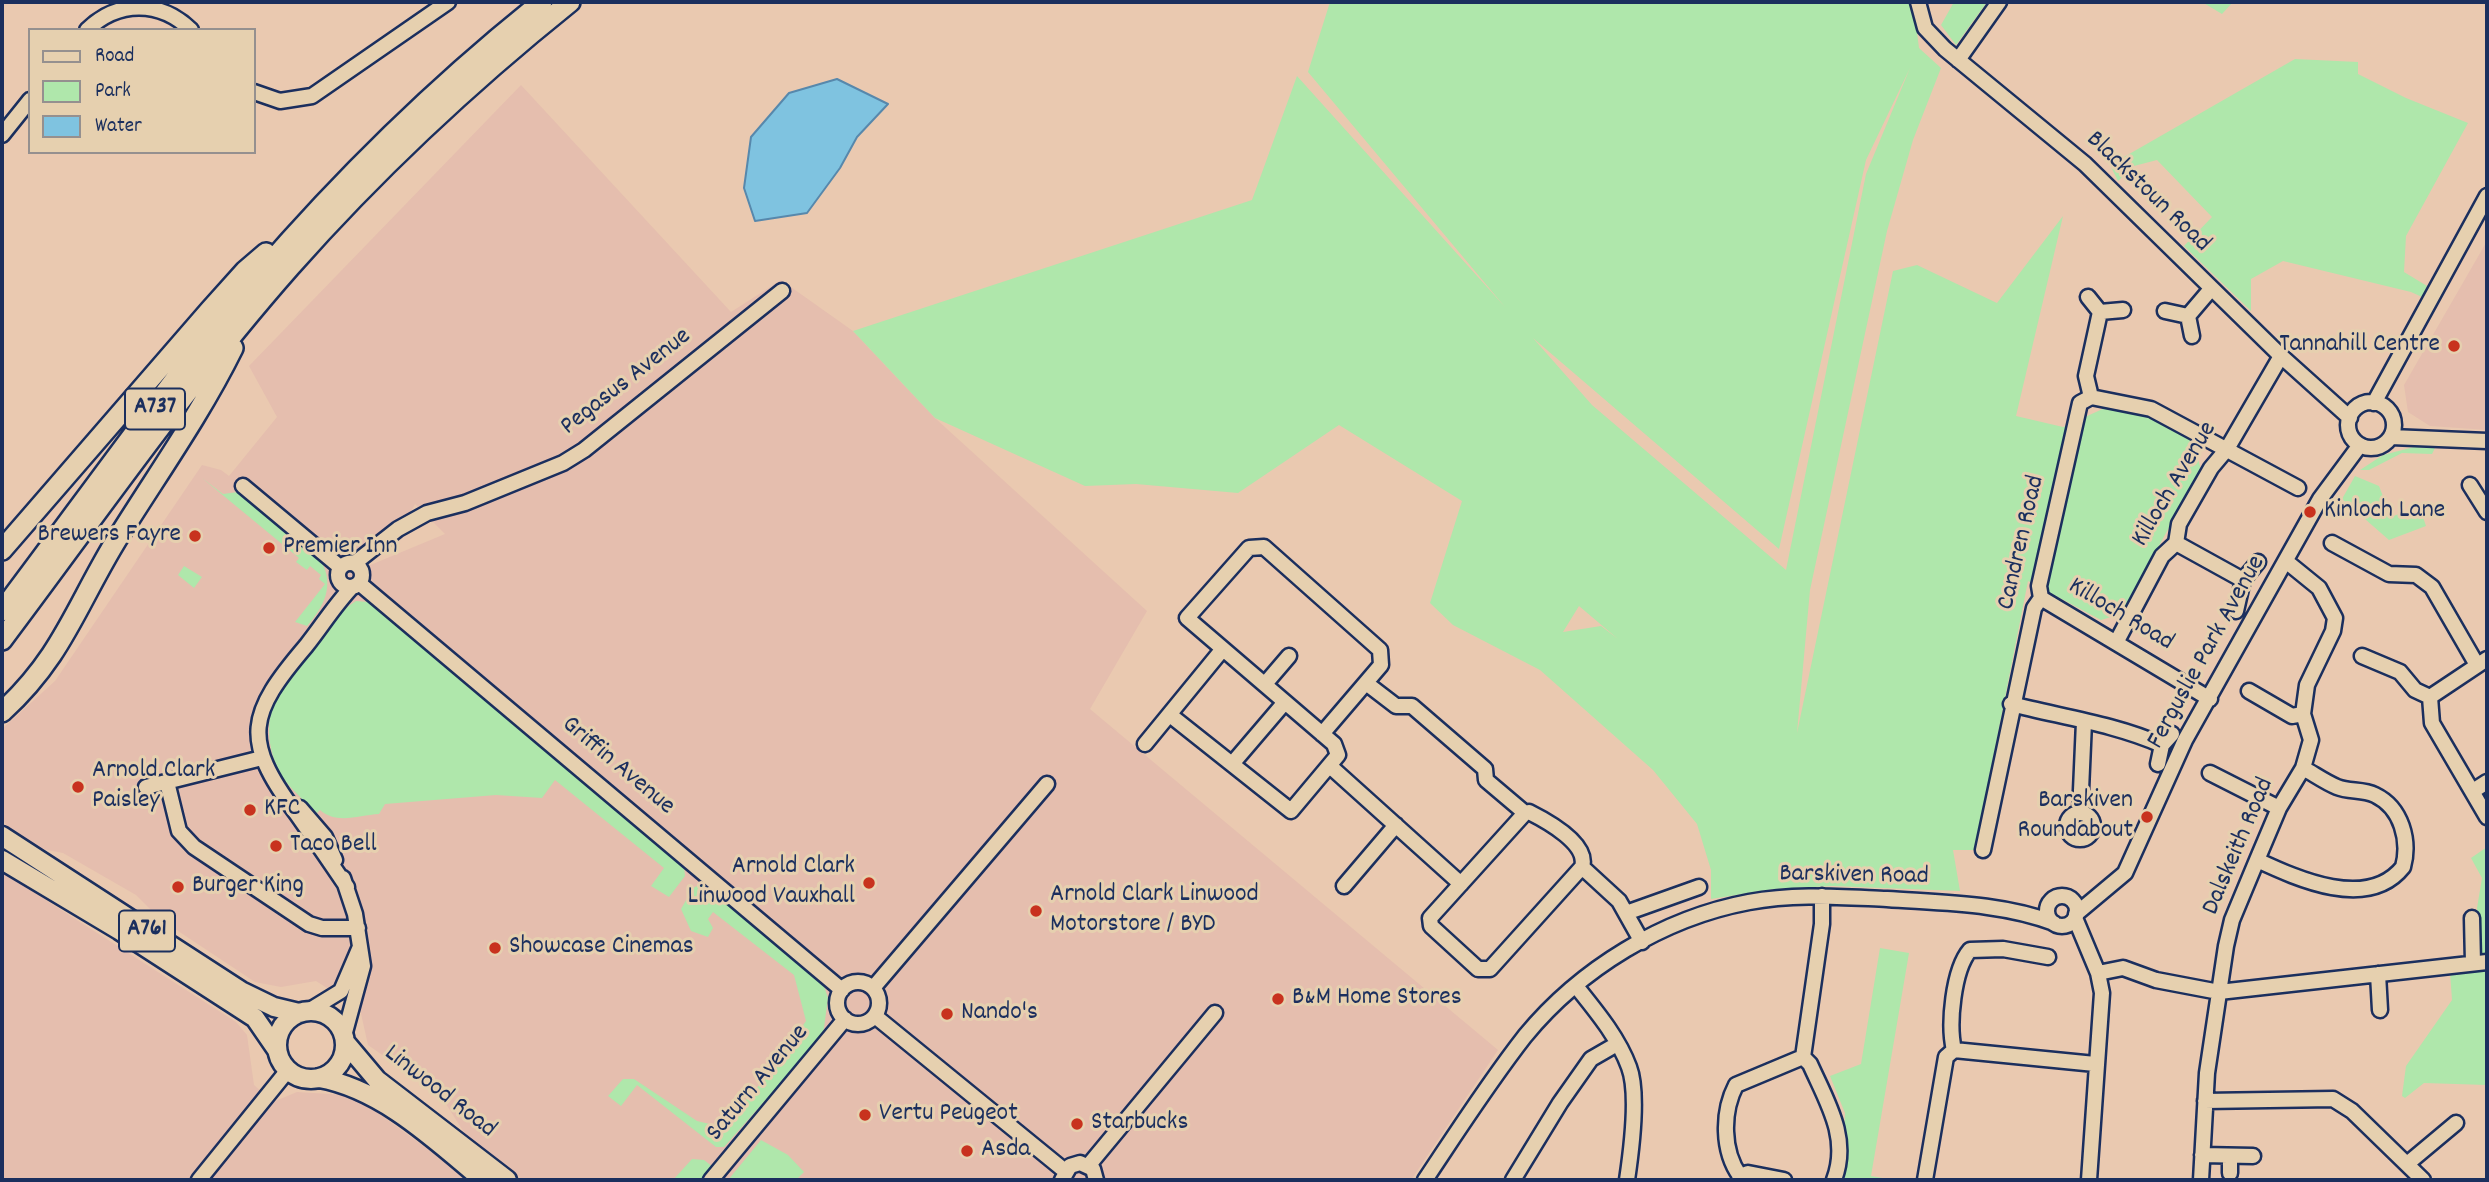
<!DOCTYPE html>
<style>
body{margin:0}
#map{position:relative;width:2489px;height:1182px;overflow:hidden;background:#eac9b0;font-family:Dekko,sans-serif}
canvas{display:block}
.frame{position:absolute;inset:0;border:4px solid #1b2f5e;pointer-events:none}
.legend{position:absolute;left:28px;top:28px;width:228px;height:126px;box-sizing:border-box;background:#e6d0af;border:2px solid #95908f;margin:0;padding:9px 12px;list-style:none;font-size:21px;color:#1b2f5e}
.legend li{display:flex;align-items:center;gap:14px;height:35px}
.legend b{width:35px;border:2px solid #95908f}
</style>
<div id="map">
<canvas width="2489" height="1182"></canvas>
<div class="frame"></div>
<ul class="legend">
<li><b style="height:9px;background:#e6d0af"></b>Road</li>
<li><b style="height:19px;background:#afe7ab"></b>Park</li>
<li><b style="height:19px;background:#7fc3e0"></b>Water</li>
</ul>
</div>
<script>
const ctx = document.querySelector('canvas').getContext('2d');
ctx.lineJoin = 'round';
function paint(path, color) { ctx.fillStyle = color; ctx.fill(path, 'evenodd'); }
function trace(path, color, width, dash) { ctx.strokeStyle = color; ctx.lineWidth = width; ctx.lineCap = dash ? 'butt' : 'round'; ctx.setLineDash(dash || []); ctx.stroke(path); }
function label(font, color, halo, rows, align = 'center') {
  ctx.font = font + ' Dekko,sans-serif'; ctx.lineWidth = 6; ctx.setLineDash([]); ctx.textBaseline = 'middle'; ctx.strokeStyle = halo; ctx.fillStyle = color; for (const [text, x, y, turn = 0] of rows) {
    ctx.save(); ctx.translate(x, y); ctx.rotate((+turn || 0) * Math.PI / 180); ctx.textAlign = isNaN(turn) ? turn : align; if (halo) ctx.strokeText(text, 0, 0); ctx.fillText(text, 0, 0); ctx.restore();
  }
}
paint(new Path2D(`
 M521 85 731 312 781 280 853 331 935 418 1147 611 1090 709 1498 1050 1411 1180H523L465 1134 441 1096 368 1045 360 1009 316 981 281 987 255 982 160 919 136 895 63 853 37 848 9 830 2 818V729L55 681 202 465 221 470 229 476 277 417 249 366ZM415 504 445 534 344 576 331 565 356 554 411 512Z
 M2487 241V430L2430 426 2408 412 2404 385Z
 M2 872 236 1022 247 1035 254 1085 273 1102 297 1092 346 1095 363 1102 470 1180H2Z`), '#e5beae');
paint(new Path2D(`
 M1330 2H1913L1919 48 1941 68 1913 140 1887 231 1810 590 1797 733 1893 271 1917 265 1997 303 2063 216 2016 416 2063 427 2107 407 2147 416 2193 440 2201 470 2121 614 2101 620 2028 581 1975 850H1953L1960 891 1833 886 1774 889 1711 899V870L1697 824 1653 770 1540 670 1453 625 1430 603 1462 501 1339 425 1238 493 1136 484 1085 486 935 418 853 331 1252 200 1297 76 1505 307 1308 72ZM1910 68 1866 174 1786 570 1592 405 1533 338 1779 549 1866 160ZM1579 606 1618 639 1601 626 1563 632Z
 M1954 2H1987L1956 45 1941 25Z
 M2202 2H2233L2222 14Z
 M2295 59 2358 62V74L2406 98 2468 123 2406 236 2404 272 2427 286 2422 297 2411 292 2283 261 2251 279V311L2184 246 2212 217 2157 160 2134 166 2118 181 2110 165Z
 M2414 447 2435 448 2432 454 2402 453 2369 470H2360L2383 455Z
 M2355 476 2379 486 2391 517 2404 512 2407 520 2422 514 2426 526 2389 540 2342 499Z
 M202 478 223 494 238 492 321 561C335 585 324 607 307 626L295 622 325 584 319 579 321 575 310 566 307 570 296 562 299 558Z
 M184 566 202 577 194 588 178 575Z
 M356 601 368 602 684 866 685 876 669 897 651 886 664 868 555 780 542 798 496 795 385 804 379 814C359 815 337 825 320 810L317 813C307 803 295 793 286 782 267 756 263 719 279 690 288 674 305 659 318 645 332 630 337 612 356 601Z
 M2487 847V1085L2424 1083 2405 1098 2402 1096 2406 1066 2452 1000 2450 972 2481 970 2477 908 2482 878 2471 858Z
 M699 885H706L823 983 828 998 823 1035 724 1147H716L637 1085 621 1106 608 1096 623 1079H634L697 1121 722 1127 769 1074 806 1021 794 975 713 912 708 919 713 928 708 937 691 931 681 909 693 888Z
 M1880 948 1909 953 1871 1176 1894 1180H1842L1845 1113 1830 1076 1861 1064Z
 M761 1140 788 1155 804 1172 796 1180H728Z
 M692 1159 704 1160 713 1167 700 1180H673Z`), '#afe7ab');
const water = new Path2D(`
 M837 79 888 104 857 137 840 168 807 213 755 221 744 188 751 137 789 93Z`);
paint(water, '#7fc3e0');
trace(water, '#5788ac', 2);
const minor = new Path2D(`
 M1918 2 1925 28 1945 49 2085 164 2281 356 2350 418
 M87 30C118 0 160 0 191 30
 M1958 60 1999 2
 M254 92 280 101 312 96 448 2
 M2 135 30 100
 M2088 297 2100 312 2123 310
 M2165 311 2188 316 2192 336
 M2188 316 2211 289
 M2091 397 2086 376 2100 312
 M2348 425a23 23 0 1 1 46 0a23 23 0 1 1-46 0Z
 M2374 403 2487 196
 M2391 437 2487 441
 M2470 485 2487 512
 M243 486 340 567
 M2176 543 2243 580
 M2332 543 2389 574 2416 575 2432 587 2477 665
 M338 575a12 12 0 1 1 24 0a12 12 0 1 1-24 0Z
 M348 563 356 562 398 529 427 513 465 503 563 463 584 450 782 291
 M359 583 842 990
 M2041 598 2210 699
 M2236 611 2243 580 2258 562
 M2117 641 2162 556 2176 543 2179 524 2211 468 2227 449 2281 356
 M2362 656 2400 672 2415 690 2430 697 2432 723 2487 817
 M1366 683 1396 706H1412L1485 769 1486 780 1525 813
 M1265 684 1289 656
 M2249 691 2292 716 2303 714
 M2430 697 2487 659
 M2011 704C2062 717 2115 724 2162 745L2172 734
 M1170 715 1291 811 1338 755 1334 744 1187 618 1249 548 1264 547 1380 650 1381 665 1322 734
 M1145 744 1222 650
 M1232 764 1285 702
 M2158 764 2162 745
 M1331 767 1461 884
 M2210 773 2279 808
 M167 782 179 831 194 847 309 924 322 928H358
 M146 787 262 758
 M2473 791 2487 782
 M300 808 325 837 335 860
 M1529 812C1547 821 1589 844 1582 867L1490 969H1478L1431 926 1430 918 1525 813Z
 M2080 813 2084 722
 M2067 826a13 13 0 1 1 26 0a13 13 0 1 1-26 0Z
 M1983 850 2034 608 2041 598 2039 586 2080 403 2091 397 2151 409 2298 488
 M2257 860C2298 879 2368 911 2403 867 2410 841 2402 808 2375 795 2363 789 2349 792 2337 787 2325 782 2314 774 2303 768
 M1582 867 1619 901 1642 942
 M343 878 355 914 363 966 344 1036
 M1344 886 1396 825
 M347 887C330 862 313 837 296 813 241 739 248 714 306 646 322 626 334 606 352 587
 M2047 911a15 15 0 1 1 30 0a15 15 0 1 1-30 0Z
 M1626 913 1699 887
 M2076 914 2125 873 2185 740 2320 499 2360 445
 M2075 918 2098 973 2102 993 2089 1180
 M2472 918 2473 963
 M2098 973 2123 968 2156 980 2219 992 2487 962
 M2378 974 2380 1010
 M837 1003a21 21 0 1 1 42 0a21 21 0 1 1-42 0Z
 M1576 986C1596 1011 1618 1037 1629 1067 1639 1093 1631 1153 1627 1180
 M873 988 1047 784
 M310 1010 341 991 359 949
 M875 1016 1065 1171
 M1954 1050 2095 1064
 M1803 1057 1810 1064C1827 1102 1850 1138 1834 1180
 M2205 1101 2333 1099 2352 1111 2423 1180
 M2202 1155 2253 1156
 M2407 1164 2456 1123
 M1088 1166 1215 1013
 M2230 1173V1156
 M1740 1176 1748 1173 1784 1180
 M199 1180 288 1070
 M711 1180 845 1019
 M1062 1180 1070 1166 1080 1163 1093 1169 1096 1180
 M1425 1180C1457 1132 1489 1082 1525 1036 1580 969 1663 918 1749 902 1795 893 1841 897 1887 899 1942 903 2002 903 2054 923
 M1513 1180 1560 1103 1591 1059 1617 1044
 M1739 1180 1740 1176C1722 1151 1722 1112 1736 1085L1803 1057 1822 924V896
 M1925 1180 1946 1057 1954 1050C1948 1025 1953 970 1970 950L2003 949 2048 957
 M2201 1180 2207 1073 2226 946 2232 920 2257 860 2279 808 2303 768 2311 740 2303 714 2307 685 2333 631 2335 618 2319 588 2287 562`);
const major = new Path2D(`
 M2 836 241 991 274 1007 299 1013
 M2 860 119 930 255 1018 277 1050
 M277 1045a34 34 0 1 1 68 0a34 34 0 1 1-68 0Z
 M345 1042 377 1080 507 1180
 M319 1078C382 1089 435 1140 483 1180`);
const highway = new Path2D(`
 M2 550 210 310 245 271 266 253
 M2 611C86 500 166 385 257 278 343 178 439 84 542 2
 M2 640C96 515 186 385 290 267 375 171 469 83 570 2
 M2 712C61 658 75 609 114 544 154 479 199 417 233 348`);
trace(minor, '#1b2f5e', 19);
trace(major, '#1b2f5e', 23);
trace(highway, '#1b2f5e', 24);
trace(minor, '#e6d0af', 14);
trace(major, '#e6d0af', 18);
trace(highway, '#e6d0af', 19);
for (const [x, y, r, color] of [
 [2454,346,7,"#c8321e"],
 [2310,512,7,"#c8321e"],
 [195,536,7,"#c8321e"],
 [269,548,7,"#c8321e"],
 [78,787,7,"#c8321e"],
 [250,810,7,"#c8321e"],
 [2147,817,7,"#c8321e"],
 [276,846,7,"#c8321e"],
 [869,883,7,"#c8321e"],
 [178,887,7,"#c8321e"],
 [1036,911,7,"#c8321e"],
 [495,948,7,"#c8321e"],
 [1278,999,7,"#c8321e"],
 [947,1014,7,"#c8321e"],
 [865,1115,7,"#c8321e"],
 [1077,1124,7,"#c8321e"],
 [967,1151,7,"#c8321e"]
]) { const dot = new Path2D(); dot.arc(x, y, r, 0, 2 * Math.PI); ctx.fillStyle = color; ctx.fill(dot); trace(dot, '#e6d0af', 2.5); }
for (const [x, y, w] of [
 [155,409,60],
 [147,931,56]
]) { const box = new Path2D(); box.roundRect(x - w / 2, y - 20.5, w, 41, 5); ctx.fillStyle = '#e6d0af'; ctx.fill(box); trace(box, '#1b2f5e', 2); }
label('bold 24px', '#1b2f5e', null, [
 ["A737",155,409],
 ["A761",147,931]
]);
label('26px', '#1b2f5e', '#e6d0af', [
 ["Blackstoun Road",2147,193,44],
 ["Pegasus Avenue",627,383,-38],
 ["Killoch Avenue",2176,485,-59],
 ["Candren Road",2023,543,-77],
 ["Killoch Road",2120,616,31],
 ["Ferguslie Park Avenue",2208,653,-61],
 ["Griffin Avenue",617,767,40],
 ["Dalskeith Road",2240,847,-67],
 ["Barskiven Road",1854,877,1],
 ["Saturn Avenue",759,1084,-50],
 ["Linwood Road",439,1093,38]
]);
label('26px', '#1b2f5e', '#e6d0af', [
 ["Tannahill Centre",2440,346,"right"],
 ["Kinloch Lane",2324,512],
 ["Brewers Fayre",181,536,"right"],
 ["Premier Inn",283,548],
 ["Arnold Clark",92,772],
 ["Paisley",92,802],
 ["Barskiven",2133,802,"right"],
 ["Roundabout",2133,832,"right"],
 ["KFC",264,810],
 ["Taco Bell",290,846],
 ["Arnold Clark",855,868,"right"],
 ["Linwood Vauxhall",855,898,"right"],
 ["Burger King",192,887],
 ["Arnold Clark Linwood",1050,896],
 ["Motorstore / BYD",1050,926],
 ["Showcase Cinemas",509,948],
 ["B&M Home Stores",1292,999],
 ["Nando's",961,1014],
 ["Vertu Peugeot",879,1115],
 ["Starbucks",1091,1124],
 ["Asda",981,1151]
], 'left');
</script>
